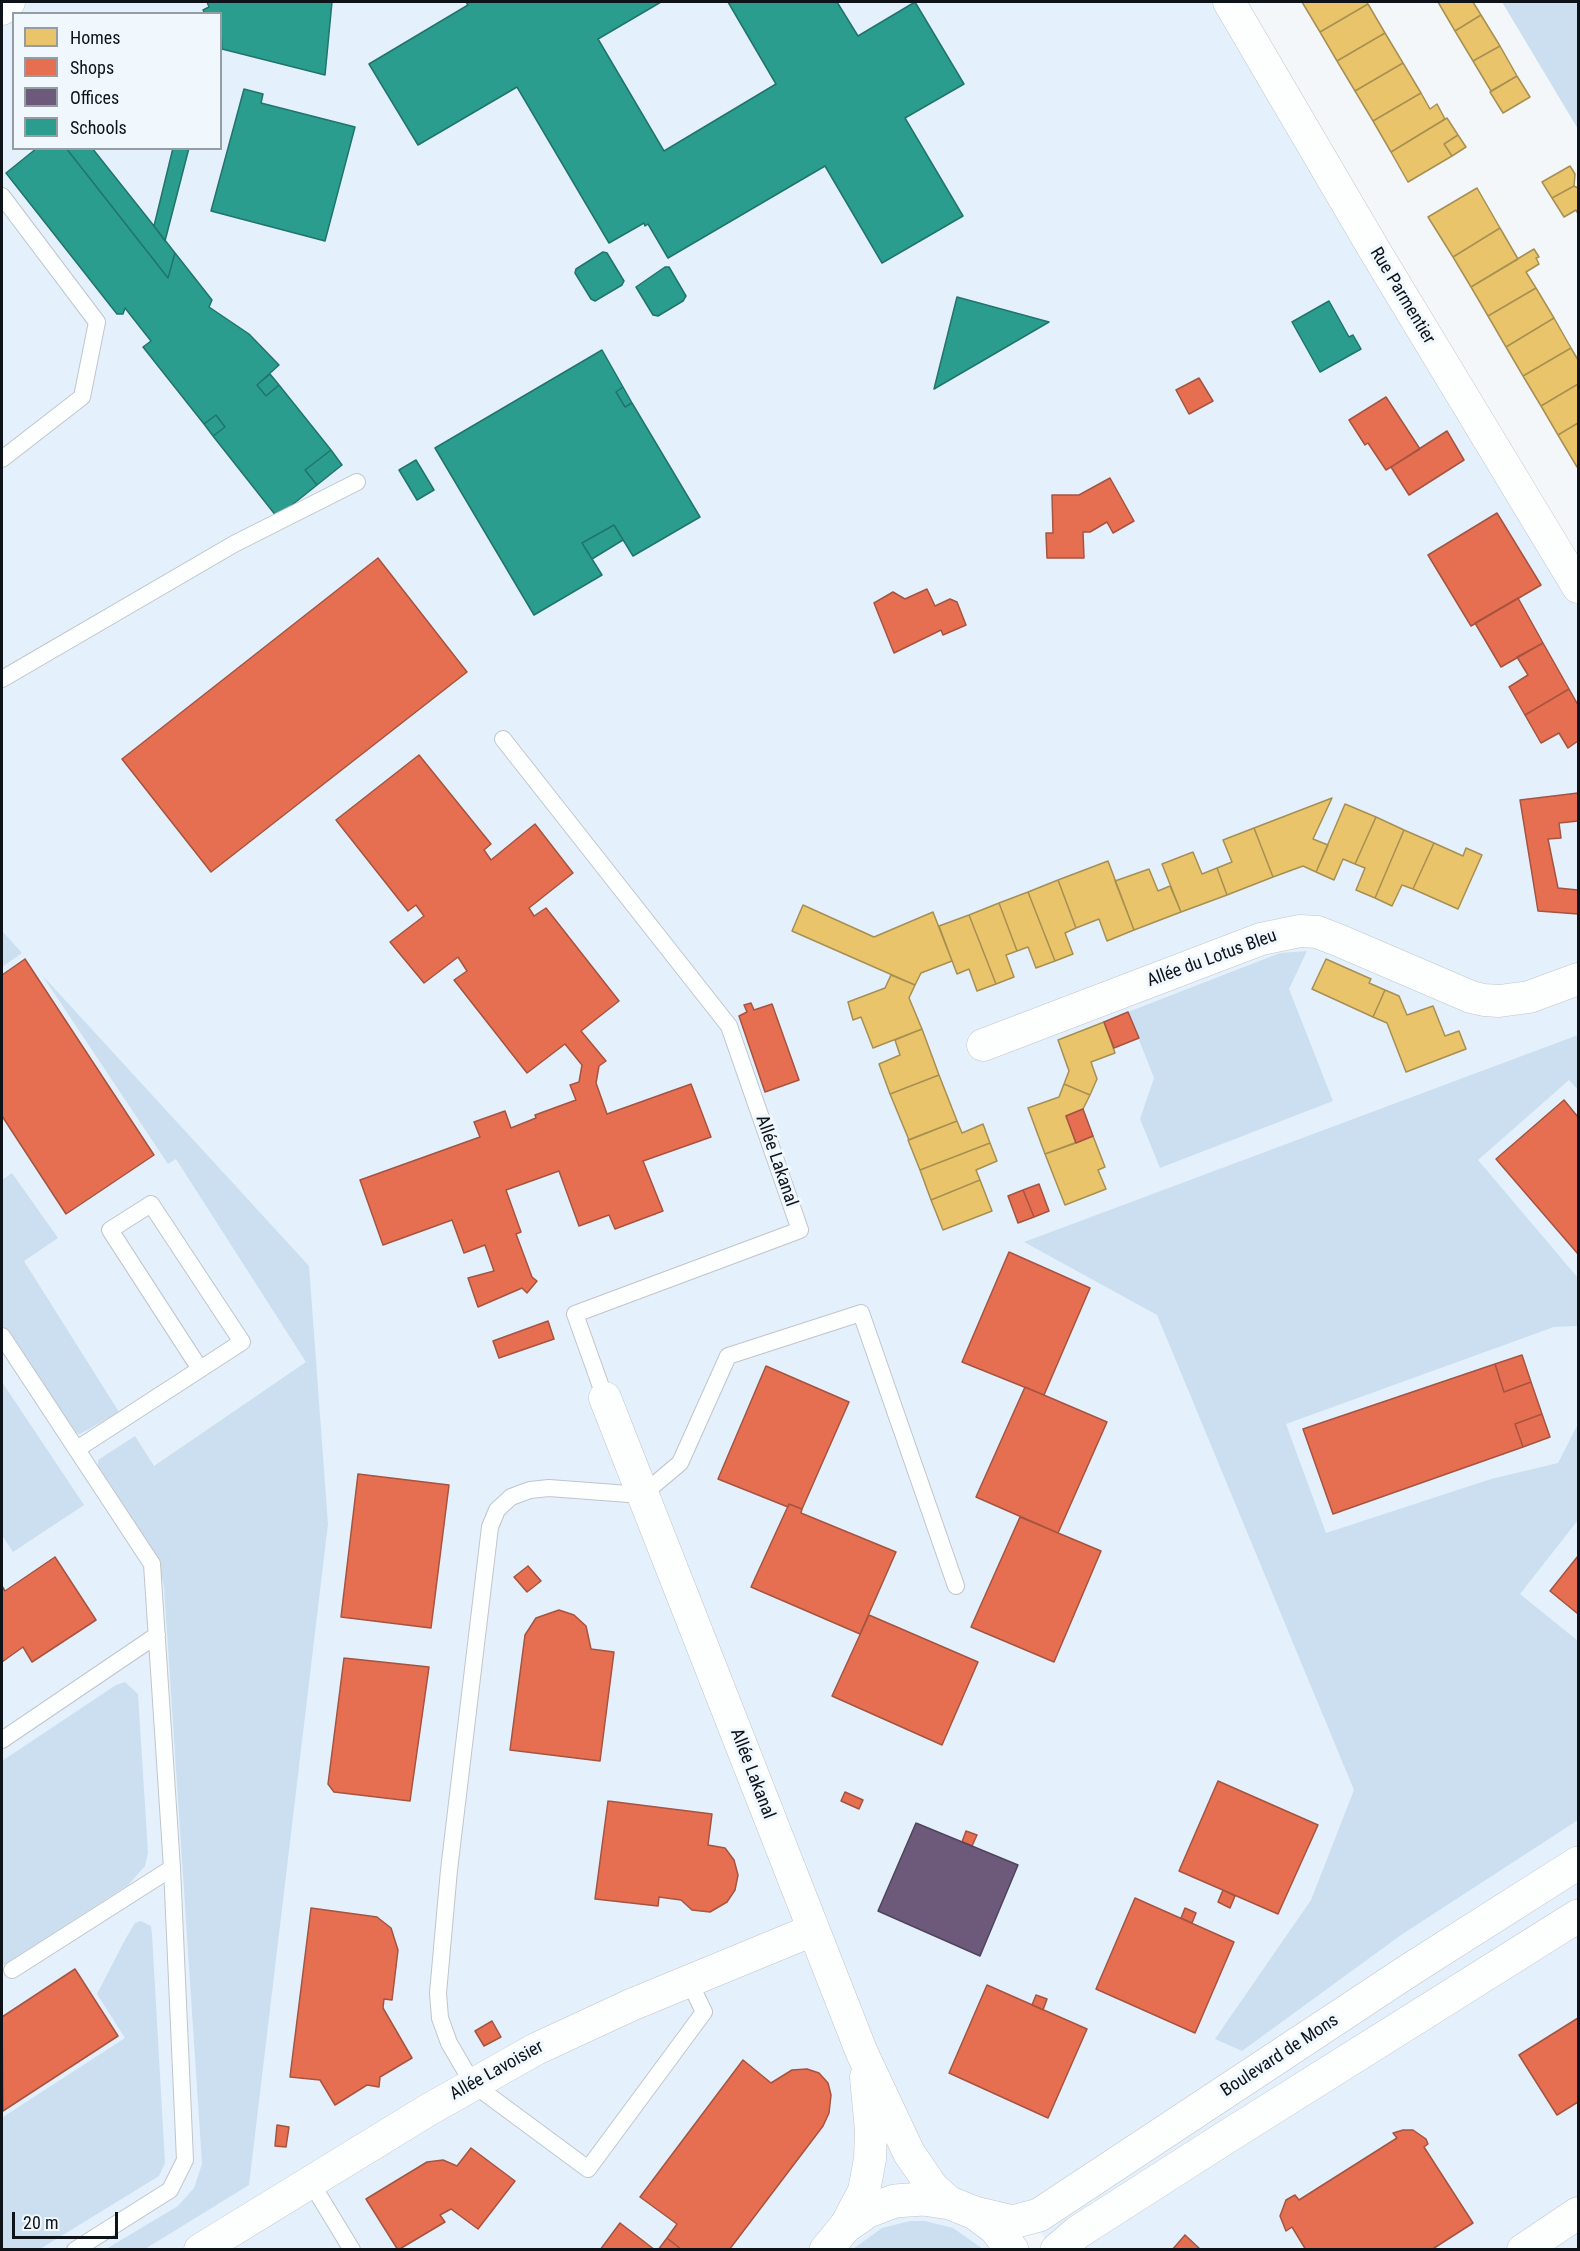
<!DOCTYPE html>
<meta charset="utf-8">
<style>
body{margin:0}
#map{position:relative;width:1580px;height:2251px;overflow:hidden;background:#f3f7fa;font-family:"Roboto Condensed",sans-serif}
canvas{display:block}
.frame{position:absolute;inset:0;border:3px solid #0d1319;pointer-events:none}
.legend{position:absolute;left:12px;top:12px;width:210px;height:138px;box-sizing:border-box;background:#f0f7fd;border:2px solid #959ca2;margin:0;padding:8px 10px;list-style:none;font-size:18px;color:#0d1319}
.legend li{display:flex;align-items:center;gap:12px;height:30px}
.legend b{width:30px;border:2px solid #959ca2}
.scale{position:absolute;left:12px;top:2212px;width:106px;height:27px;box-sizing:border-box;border:3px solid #0d1319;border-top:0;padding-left:8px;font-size:18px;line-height:21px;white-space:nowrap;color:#0d1319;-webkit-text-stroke:4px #f0f7fd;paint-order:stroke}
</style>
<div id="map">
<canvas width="1580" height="2251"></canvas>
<div class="frame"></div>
<ul class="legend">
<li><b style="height:16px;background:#e9c46a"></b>Homes</li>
<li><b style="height:16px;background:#e76f51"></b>Shops</li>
<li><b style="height:16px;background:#6d597a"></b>Offices</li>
<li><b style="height:16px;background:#2a9d8f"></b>Schools</li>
</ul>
<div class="scale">20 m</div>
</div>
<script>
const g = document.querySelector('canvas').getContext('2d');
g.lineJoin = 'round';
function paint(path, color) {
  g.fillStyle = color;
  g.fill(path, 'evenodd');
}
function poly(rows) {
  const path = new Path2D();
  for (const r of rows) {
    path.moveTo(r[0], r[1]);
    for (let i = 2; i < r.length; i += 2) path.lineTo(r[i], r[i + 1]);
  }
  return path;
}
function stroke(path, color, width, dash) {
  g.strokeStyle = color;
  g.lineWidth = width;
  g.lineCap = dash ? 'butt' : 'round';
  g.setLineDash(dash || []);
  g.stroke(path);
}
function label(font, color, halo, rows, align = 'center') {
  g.font = font + ' "Roboto Condensed",sans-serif';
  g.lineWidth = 6;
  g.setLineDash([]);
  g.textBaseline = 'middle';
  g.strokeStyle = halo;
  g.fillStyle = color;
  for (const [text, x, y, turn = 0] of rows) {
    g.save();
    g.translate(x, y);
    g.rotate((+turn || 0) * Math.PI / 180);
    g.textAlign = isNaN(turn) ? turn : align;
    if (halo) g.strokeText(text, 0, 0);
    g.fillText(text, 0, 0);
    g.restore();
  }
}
paint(poly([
 [12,2,1230,2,1578,585,1578,2249,1051,2249,1043,2235,1029,2222,987,2250,2,2250,2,12],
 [14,14,220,14,220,148,14,148]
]), '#e4f1fc');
paint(poly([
 [1502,2,1578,2,1578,129],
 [2,931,22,953,2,967],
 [1307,951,1289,989,1333,1101,1160,1168,1140,1119,1154,1078,1128,1012,1280,953],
 [42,975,309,1266,328,1524,249,2185,145,2249,106,2249,178,2206,194,2188,202,2164,164,1587,158,1561,98,1471,98,1460,135,1436,154,1466,306,1362,176,1159,168,1164],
 [1578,1035,1578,1090,1569,1080,1478,1160,1578,1278,1578,1326,1554,1327,1286,1424,1326,1533,1491,1479,1558,1463,1578,1424,1578,1520,1520,1594,1578,1641,1578,1820,1401,1935,1242,2051,1215,2039,1311,1900,1354,1790,1157,1315,1024,1242],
 [12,1173,58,1238,24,1261,119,1412,80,1434,72,1432,2,1324,2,1180],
 [2,1382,84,1505,13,1552,2,1535],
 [125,1682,138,1694,148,1853,145,1866,128,1885,2,1966,2,1761,116,1685],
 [141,1921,151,1926,152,1934,165,2163,159,2176,40,2249,2,2249,2,2115,3,2117,125,2038,97,1994,126,1938,135,1923],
 [910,2221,925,2221,953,2228,983,2249,853,2249,882,2228]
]), '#cbdff0');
const homes = poly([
 [1302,2,1366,2,1368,4,1320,32,1302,2],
 [1438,2,1473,2,1481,15,1455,31,1438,2],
 [1368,4,1385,33,1337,61,1320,32,1368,4],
 [1481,15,1500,46,1473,61,1455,31,1481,15],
 [1385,33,1403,63,1355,91,1337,61,1385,33],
 [1500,46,1517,76,1491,91,1473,61,1500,46],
 [1403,63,1421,93,1373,121,1355,91,1403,63],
 [1517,76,1530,97,1503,113,1490,92,1517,76],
 [1421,93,1430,109,1437,104,1445,119,1391,152,1373,121,1421,93],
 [1447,118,1458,135,1444,144,1452,156,1408,182,1391,152,1447,118],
 [1458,135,1466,147,1452,156,1444,144,1458,135],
 [1570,166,1575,174,1574,186,1552,198,1542,182,1570,166],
 [1574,186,1578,188,1578,214,1576,210,1564,217,1552,198,1574,186],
 [1477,188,1500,228,1453,257,1428,217,1477,188],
 [1500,228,1518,259,1471,287,1453,257,1500,228],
 [1534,249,1539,257,1536,258,1539,264,1526,272,1536,288,1488,316,1471,287,1534,249],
 [1536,288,1554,318,1506,347,1488,316,1536,288],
 [1554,318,1571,348,1523,376,1506,347,1554,318],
 [1571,348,1578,360,1578,384,1541,406,1523,376,1571,348],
 [1578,384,1578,423,1558,435,1541,406,1578,384],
 [1578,423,1578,466,1577,467,1558,435,1578,423],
 [1332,798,1313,839,1328,845,1316,872,1303,866,1273,877,1254,828,1332,798],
 [1345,804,1376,817,1355,864,1343,859,1334,880,1316,872,1345,804],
 [1376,817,1404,830,1375,898,1356,890,1365,868,1355,864,1376,817],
 [1254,828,1273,877,1227,895,1217,868,1232,862,1223,840,1254,828],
 [1404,830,1434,843,1413,889,1402,885,1392,906,1375,898,1404,830],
 [1434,843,1463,856,1466,848,1482,855,1458,909,1413,889,1434,843],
 [1193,852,1202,874,1217,868,1227,895,1181,912,1162,864,1193,852],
 [1108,861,1134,930,1107,941,1099,919,1076,928,1058,880,1108,861],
 [1149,869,1158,891,1170,886,1181,912,1134,930,1115,881,1149,869],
 [1058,880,1076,928,1065,933,1073,954,1055,961,1028,892,1058,880],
 [1028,892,1055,961,1036,968,1028,947,1017,951,999,903,1028,892],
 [999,903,1017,951,1006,955,1014,977,996,984,969,915,999,903],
 [803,905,874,937,933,912,952,961,921,973,915,985,792,931,803,905],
 [969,915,996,984,977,991,969,969,957,974,939,926,969,915],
 [1326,959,1371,979,1369,983,1385,990,1373,1017,1312,989,1326,959],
 [891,975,915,985,909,998,922,1029,873,1048,861,1017,853,1020,848,1002,885,988,891,975],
 [1385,990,1399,996,1407,1015,1433,1006,1445,1036,1459,1031,1466,1049,1406,1072,1387,1023,1373,1017,1385,990],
 [1104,1022,1115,1053,1091,1062,1097,1079,1090,1095,1064,1084,1069,1071,1058,1040,1104,1022],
 [922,1029,939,1075,890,1094,879,1064,900,1055,895,1040,922,1029],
 [939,1075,957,1121,909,1140,890,1094,939,1075],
 [1064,1084,1090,1095,1083,1109,1066,1116,1076,1143,1045,1154,1028,1108,1059,1097,1064,1084],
 [957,1121,962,1133,983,1124,990,1143,920,1170,908,1140,957,1121],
 [1093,1136,1105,1167,1098,1170,1106,1189,1065,1205,1045,1154,1093,1136],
 [990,1143,997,1161,976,1170,980,1180,931,1200,920,1170,990,1143],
 [980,1180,992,1211,943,1230,931,1200,980,1180]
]);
paint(homes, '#e9c46a');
stroke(homes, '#a78f52', 1.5);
const shops = poly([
 [1199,378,1213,401,1189,414,1176,390,1199,378],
 [1386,397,1420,449,1386,470,1368,443,1365,445,1349,420,1386,397],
 [1447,431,1464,460,1409,495,1391,467,1447,431],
 [1110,478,1134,521,1113,533,1107,522,1090,532,1083,532,1084,558,1047,558,1046,533,1053,533,1052,495,1079,495,1110,478],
 [1497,513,1541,585,1471,626,1428,555,1497,513],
 [378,558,467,672,211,872,122,759,378,558],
 [927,589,935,606,950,599,957,602,966,625,943,635,941,630,894,653,874,603,893,592,905,599,927,589],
 [1518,598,1543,643,1501,667,1475,623,1518,598],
 [1543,643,1569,689,1525,715,1509,687,1528,675,1517,657,1543,643],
 [1569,689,1578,705,1578,741,1568,748,1559,733,1541,743,1525,715,1569,689],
 [419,755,491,844,484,850,491,860,535,824,573,873,529,908,534,916,546,908,619,1001,581,1031,606,1061,599,1066,596,1083,607,1114,691,1084,711,1137,643,1161,663,1211,615,1229,609,1215,579,1226,559,1171,506,1190,521,1232,516,1234,532,1277,537,1281,527,1293,522,1288,478,1307,468,1278,494,1271,485,1245,464,1253,452,1220,383,1245,360,1180,480,1137,474,1122,505,1111,511,1128,536,1118,535,1115,576,1100,570,1085,579,1082,582,1065,565,1044,527,1073,454,980,467,971,458,957,424,983,390,942,424,916,416,905,408,911,336,820,419,755],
 [1578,793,1578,821,1559,823,1561,838,1548,839,1558,888,1578,890,1578,914,1538,911,1520,800,1578,793],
 [25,959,154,1155,66,1214,2,1116,2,975,25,959],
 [751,1003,754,1010,772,1004,799,1080,765,1092,739,1016,747,1012,744,1005,751,1003],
 [1128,1012,1139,1038,1114,1048,1104,1022,1128,1012],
 [1564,1100,1578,1117,1578,1254,1496,1159,1564,1100],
 [1083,1109,1093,1136,1076,1143,1066,1116,1083,1109],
 [1039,1184,1049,1211,1034,1217,1023,1190,1039,1184],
 [1023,1190,1034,1217,1018,1223,1008,1196,1023,1190],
 [1009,1252,1090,1288,1044,1395,962,1362,1009,1252],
 [548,1321,554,1339,499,1358,493,1341,548,1321],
 [1522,1355,1531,1382,1504,1392,1495,1364,1522,1355],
 [1495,1364,1504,1392,1531,1382,1542,1414,1515,1424,1523,1447,1333,1514,1303,1429,1495,1364],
 [766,1366,849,1402,802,1509,789,1504,788,1507,718,1479,766,1366],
 [1025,1387,1107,1422,1058,1533,976,1497,1025,1387],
 [1542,1414,1550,1437,1523,1447,1515,1424,1542,1414],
 [358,1474,449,1485,431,1628,341,1617,358,1474],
 [789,1504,802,1509,801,1513,896,1552,860,1634,751,1587,789,1504],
 [1020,1517,1101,1551,1054,1662,971,1627,1020,1517],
 [1578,1556,1578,1614,1550,1591,1578,1556],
 [55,1557,96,1620,32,1662,23,1647,2,1662,2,1586,5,1591,55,1557],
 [528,1566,541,1581,527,1592,514,1577,528,1566],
 [559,1610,574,1615,586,1626,591,1649,614,1652,600,1761,510,1750,525,1635,536,1618,559,1610],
 [869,1615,978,1662,942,1745,832,1696,869,1615],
 [344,1658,429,1667,410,1801,334,1792,328,1784,344,1658],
 [1218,1781,1318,1825,1278,1914,1179,1871,1218,1781],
 [845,1792,863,1800,859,1809,841,1801,845,1792],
 [608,1801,712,1814,708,1845,725,1848,734,1860,738,1875,735,1890,727,1902,710,1912,692,1910,681,1900,659,1897,658,1906,595,1899,608,1801],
 [966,1831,977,1835,972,1846,962,1842,966,1831],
 [1223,1890,1235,1896,1230,1908,1218,1902,1223,1890],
 [1135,1898,1234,1942,1195,2033,1096,1989,1135,1898],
 [311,1908,377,1917,391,1928,398,1950,392,2000,384,1999,383,2008,412,2058,380,2077,379,2087,367,2085,335,2105,320,2080,290,2077,311,1908],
 [1185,1908,1196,1913,1192,1923,1181,1918,1185,1908],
 [75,1969,118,2036,3,2111,2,2017,75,1969],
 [987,1985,1087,2029,1048,2118,949,2073,987,1985],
 [1036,1995,1047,1999,1043,2010,1032,2005,1036,1995],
 [1578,2018,1578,2102,1557,2115,1519,2055,1578,2018],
 [492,2021,501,2037,484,2046,475,2031,492,2021],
 [743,2060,771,2083,792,2070,807,2069,819,2073,828,2083,831,2095,829,2113,823,2126,729,2250,682,2250,667,2238,677,2224,640,2197,743,2060],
 [277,2125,289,2127,286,2147,275,2146,277,2125],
 [1403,2130,1413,2130,1426,2139,1428,2144,1424,2147,1473,2223,1431,2250,1306,2250,1292,2227,1286,2231,1280,2216,1286,2200,1295,2195,1299,2200,1397,2138,1393,2133,1403,2130],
 [471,2148,515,2181,478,2229,451,2209,440,2215,445,2222,398,2250,366,2199,427,2162,443,2160,457,2166,471,2148],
 [620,2223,655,2250,600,2250,620,2223],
 [1185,2235,1201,2250,1172,2250,1185,2235],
 [667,2238,682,2250,658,2250,667,2238]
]);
paint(shops, '#e76f51');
stroke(shops, '#a65340', 1.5);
const offices = poly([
 [916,1823,1018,1865,980,1956,878,1911,916,1823]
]);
paint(offices, '#6d597a');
stroke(offices, '#50445d', 1.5);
const schools = poly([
 [207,2,332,2,325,75,222,49,220,14,205,14,203,10,209,7,207,2],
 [466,2,661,2,598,39,664,151,776,84,728,2,837,2,858,36,915,2,964,84,905,118,963,216,882,263,825,166,668,258,648,224,645,226,644,223,609,243,517,87,418,145,369,64,468,5,466,2],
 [244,89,263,94,261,103,355,127,325,241,211,211,244,89],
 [37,148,66,148,168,278,175,253,212,300,209,307,249,334,279,365,257,385,266,396,279,385,331,450,305,470,317,485,277,517,213,436,225,427,216,415,204,424,143,347,151,341,125,308,123,314,117,314,6,173,37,148],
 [66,148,92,148,154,226,175,253,168,278,66,148],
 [173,148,189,148,165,241,154,226,173,148],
 [603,252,607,253,624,281,622,285,595,301,591,299,575,273,576,269,603,252],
 [665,267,669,267,686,296,683,301,658,316,653,315,636,287,665,267],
 [957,297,1049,322,934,389,957,297],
 [1329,301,1349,337,1353,335,1361,349,1320,372,1292,322,1329,301],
 [602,350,623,387,616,392,625,407,632,403,700,517,633,556,614,525,582,543,602,575,534,615,435,448,602,350],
 [270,374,279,385,266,396,257,385,270,374],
 [623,387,632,403,625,407,616,392,623,387],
 [216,415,225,427,213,436,204,424,216,415],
 [331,450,342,465,317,485,305,470,331,450],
 [416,460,434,490,417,500,399,470,416,460],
 [614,525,623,540,592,559,582,543,614,525]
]);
paint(schools, '#2a9d8f');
stroke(schools, '#21746c', 1.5);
const service = poly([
 [2,196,97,322,82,397,2,459],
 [2,679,234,544,357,482],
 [503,739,729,1026,800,1230,575,1314,605,1398],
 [2,1336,152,1564,172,1868,185,2160,170,2190,75,2250],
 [77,1449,242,1342,151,1204,110,1230,200,1369],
 [2,1740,157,1635],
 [12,1970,172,1868],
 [689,1981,704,2012,588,2169,473,2084,449,2043,440,2018,438,1993,449,1870,490,1527,497,1510,511,1497,530,1490,549,1488,642,1495,680,1463,728,1356,861,1313,956,1586],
 [310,2181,352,2250]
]);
const minor = poly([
 [1229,2,1375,251,1578,587],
 [2,9,9,2],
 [983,1045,1261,939,1300,931,1317,932,1338,940,1471,997,1484,1000,1499,1001,1529,997,1578,979],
 [605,1398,862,2053,909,2153,933,2188,950,2203],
 [845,2227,864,2191,870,2159,871,2131,866,2077],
 [200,2250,428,2110,536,2049,631,2005,813,1930],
 [1523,2250,1578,2213]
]);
const secondary = poly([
 [975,2213,1013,2222,1039,2215,1411,1969,1578,1863],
 [826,2250,845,2227,868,2211,895,2201,923,2199,950,2203,975,2213,996,2229,1012,2250],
 [1057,2250,1078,2232,1220,2141,1578,1916]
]);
stroke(service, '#c0c5ca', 18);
stroke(minor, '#c0c5ca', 33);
stroke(secondary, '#c0c5ca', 34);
stroke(service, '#fdfefe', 16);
stroke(minor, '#fdfefe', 32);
stroke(secondary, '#fdfefe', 33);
label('18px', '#0d1319', '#f0f7fd', [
 ["Rue Parmentier",1402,296,59],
 ["Allée du Lotus Bleu",1212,959,-20],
 ["Allée Lakanal",776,1161,71],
 ["Allée Lakanal",752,1774,69],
 ["Boulevard de Mons",1280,2056,-33],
 ["Allée Lavoisier",497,2071,-29]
]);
</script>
